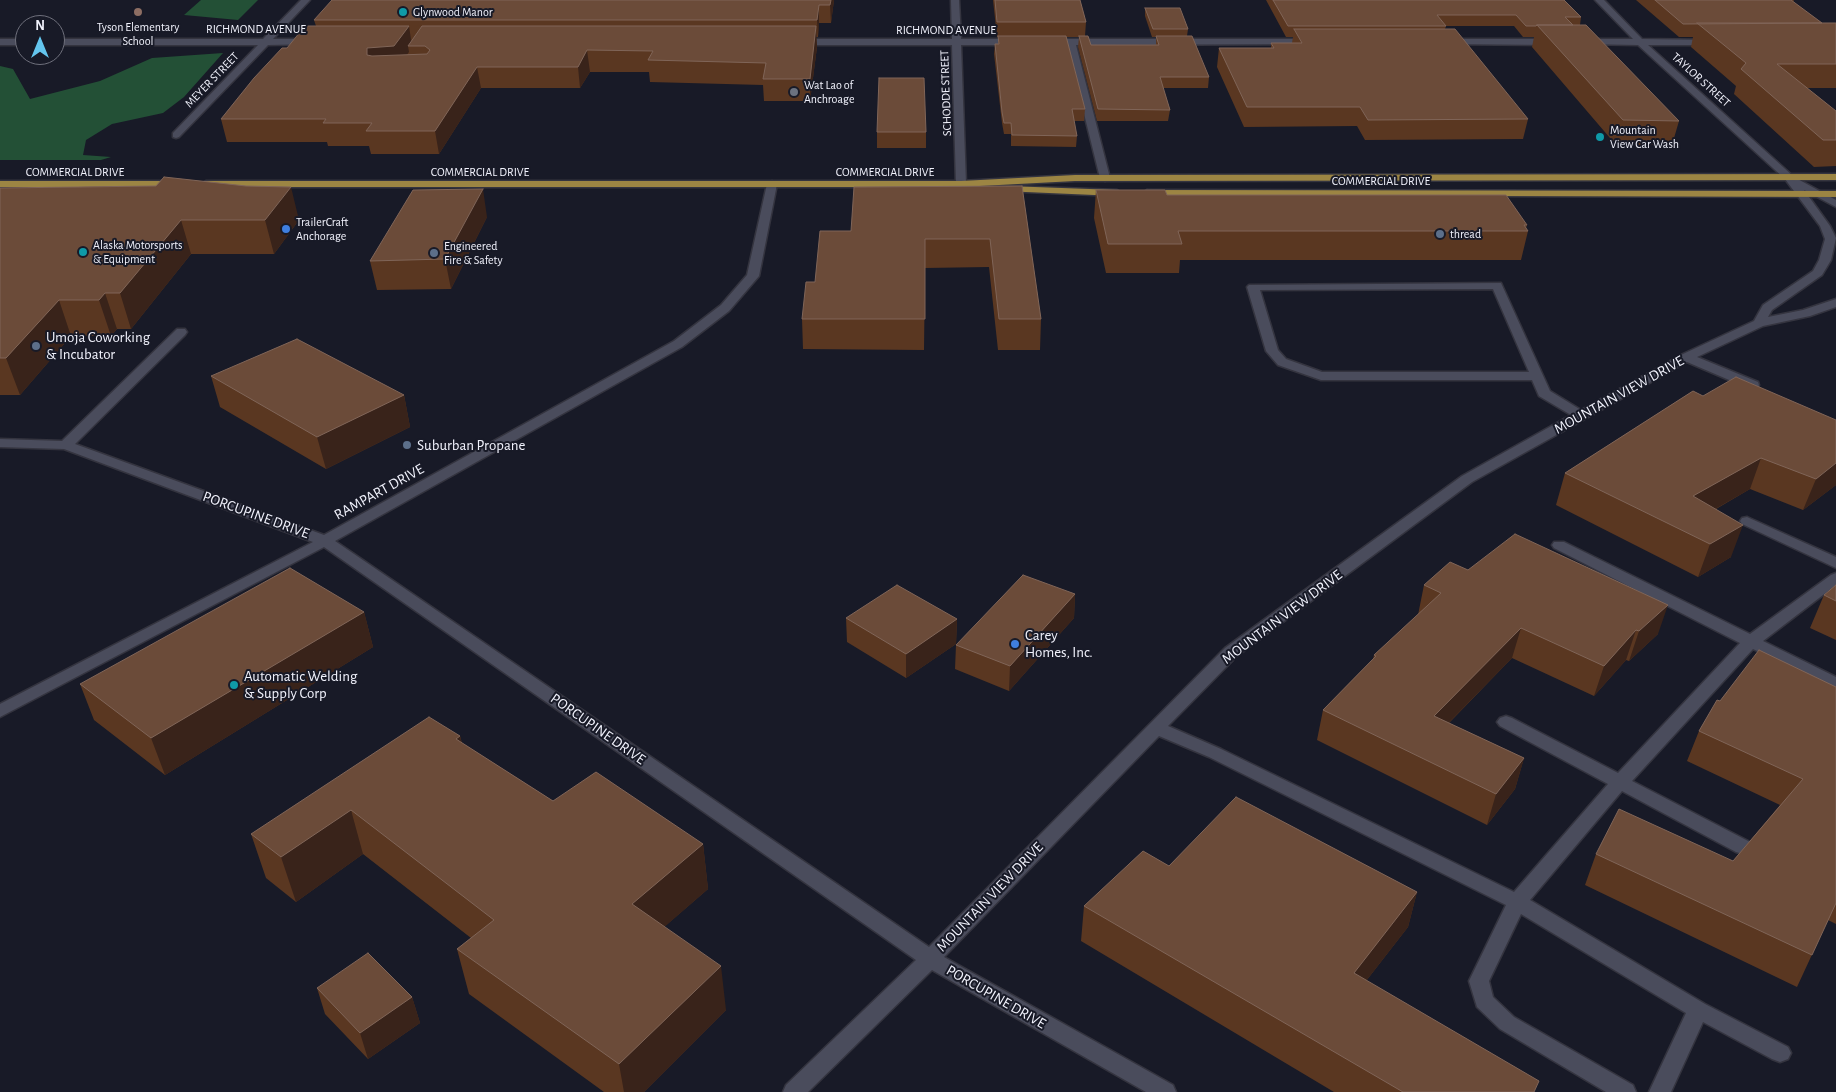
<!DOCTYPE html>
<style>
body{margin:0}
#map{position:relative;width:1836px;height:1092px;overflow:hidden;background:#181a27;font-family:"Alegreya Sans",sans-serif}
canvas{display:block}
.north{position:absolute;left:15px;top:15px;width:50px;height:50px;box-sizing:border-box;background:#181a27;border:1px solid #6f707c;border-radius:50%;rotate:0deg;font-size:14px;font-weight:700;line-height:20px;text-align:center;color:#f1f2fc}
.north::after{content:'';display:block;margin:auto;width:18px;height:22px;background:#64c5ee;clip-path:polygon(50% 0,100% 100%,50% 72%,0 100%)}
</style>
<div id="map">
<canvas width="1836" height="1092"></canvas>
<div class="north">N</div>
</div>
<script>
const g = document.querySelector('canvas').getContext('2d');
g.lineJoin = 'round';
function paint(path, color) {
  g.fillStyle = color;
  g.fill(path, 'evenodd');
}
function poly(rows) {
  const path = new Path2D();
  for (const r of rows) {
    path.moveTo(r[0], r[1]);
    for (let i = 2; i < r.length; i += 2) path.lineTo(r[i], r[i + 1]);
  }
  return path;
}
function stroke(path, color, width, dash) {
  g.strokeStyle = color;
  g.lineWidth = width;
  g.lineCap = dash ? 'butt' : 'round';
  g.setLineDash(dash || []);
  g.stroke(path);
}
function label(font, color, halo, rows, align = 'center') {
  g.font = font + ' "Alegreya Sans",sans-serif';
  g.lineWidth = 4;
  g.setLineDash([]);
  g.textBaseline = 'middle';
  g.strokeStyle = halo;
  g.fillStyle = color;
  for (const [text, x, y, turn = 0] of rows) {
    g.save();
    g.translate(x, y);
    g.rotate((+turn || 0) * Math.PI / 180);
    g.textAlign = isNaN(turn) ? turn : align;
    if (halo) g.strokeText(text, 0, 0);
    g.fillText(text, 0, 0);
    g.restore();
  }
}
paint(poly([
 [201,0,258,0,238,20,184,15],
 [223,53,184,97,163,113,112,124,86,140,83,155,111,157,101,160,0,160,0,66,13,69,30,99,100,81,152,58]
]), '#235036');
const minor = poly([
 [301,0,310,0,273,39,312,39,315,40,315,44,268,45,179,137,176,138,173,137,173,133,258,45,55,45,55,39,263,39,301,0],
 [951,0,959,0,961,39,1017,39,1021,42,1017,45,961,45,966,184,961,187,956,184,952,45,798,45,794,42,798,39,952,39,951,0],
 [1595,0,1604,0,1642,39,1715,40,1715,44,1712,45,1648,45,1794,177,1836,200,1836,207,1804,190,1830,226,1836,238,1831,260,1822,275,1772,310,1768,317,1803,310,1836,299,1836,307,1810,316,1763,326,1697,357,1758,382,1759,385,1758,388,1748,388,1687,362,1472,482,1237,656,1168,726,1221,749,1514,892,1608,784,1500,726,1497,722,1500,718,1506,716,1512,718,1618,773,1740,643,1554,548,1552,545,1554,542,1564,542,1750,634,1831,575,1836,573,1836,585,1763,641,1836,677,1836,689,1753,649,1632,781,1750,842,1752,847,1750,852,1743,854,1736,852,1622,791,1530,900,1705,1004,1788,1047,1791,1053,1788,1059,1780,1062,1772,1059,1703,1022,1671,1092,1649,1092,1686,1013,1521,914,1489,981,1493,997,1514,1017,1633,1085,1636,1092,1606,1092,1500,1029,1477,1007,1469,981,1506,905,1209,757,1159,736,944,957,1173,1085,1176,1092,1146,1092,932,970,808,1092,783,1092,786,1085,916,960,324,547,0,717,0,704,313,542,64,449,0,447,0,439,62,441,177,329,185,329,187,332,185,335,75,444,324,535,674,341,721,305,747,275,767,184,772,181,777,184,759,276,729,311,682,347,335,541,929,947,1225,648,1462,476,1571,415,1539,396,1532,380,1321,380,1278,365,1266,351,1247,287,1249,285,1501,283,1550,391,1581,410,1683,354,1754,321,1763,305,1813,271,1819,260,1825,239,1820,226,1785,179,1638,45,1580,44,1580,40,1583,39,1633,39,1595,0],
 [1493,289,1529,372,1322,372,1286,359,1278,350,1260,290,1493,289],
 [0,39,25,39,25,45,0,45,0,39],
 [1312,39,1315,40,1315,44,1076,45,1110,178,1105,181,1100,178,1067,45,1048,45,1044,42,1048,39,1312,39],
 [1445,39,1552,39,1556,42,1552,45,1442,44,1442,40,1445,39],
 [1747,517,1836,557,1836,568,1742,524,1740,521,1742,518,1747,517]
]);
const major = poly([
 [1836,174,1836,180,1075,181,961,187,206,187,201,184,206,181,961,181,1075,175,1836,174],
 [0,181,178,181,183,184,178,187,0,187,0,181],
 [1007,186,1117,190,1122,193,1117,196,1003,191,1002,189,1007,186],
 [1147,190,1836,191,1836,197,1143,195,1142,193,1147,190]
]);
stroke(minor, '#34343f', 3);
stroke(major, '#34343f', 3);
paint(minor, '#4a4c5c');
paint(major, '#9c8543');
paint(poly([
 [834,0,831,23,819,23,818,37,816,37,817,47,810,101,764,101,763,85,650,82,649,72,590,72,580,88,481,88,439,154,371,154,369,146,328,146,327,142,227,142,221,119,287,48,316,26,314,20],
 [993,0,1080,0,1086,22,1085,36,1091,45,1156,45,1156,37,1152,37,1145,16,1145,8,1188,29,1187,36,1209,77,1208,88,1163,88,1170,110,1168,121,1097,121,1078,47,1079,37,1066,37,1085,109,1084,121,1074,121,1077,136,1076,147,1011,146,1011,134,1004,134,1002,123,994,54,995,44,998,44,998,37,997,37],
 [1266,0,1564,0,1581,17,1580,25,1679,121,1672,145,1616,145,1532,47,1534,37,1523,37,1514,26,1446,26,1445,29,1528,119,1523,139,1365,140,1357,126,1244,127,1217,67,1219,48,1271,48,1271,43,1292,43,1293,37,1286,37],
 [1636,0,1794,0,1793,2,1822,23,1836,23,1836,88,1807,88,1836,111,1836,166,1814,167,1734,94,1736,86,1691,47,1693,37,1679,37],
 [877,132,926,132,926,148,877,148],
 [156,186,299,220,274,254,191,254,131,329,117,329,111,336,71,336,20,395,0,395,0,188],
 [1022,186,1041,319,1040,350,998,350,989,267,925,268,924,350,803,349,802,319,815,282,851,231],
 [1096,190,1167,195,1527,225,1526,228,1528,231,1521,260,1180,260,1179,273,1106,273,1094,218],
 [487,217,451,289,377,290,370,261],
 [211,376,404,395,410,427,326,469,220,407],
 [1693,391,1836,485,1803,510,1750,489,1716,509,1731,557,1698,577,1556,505,1565,473],
 [1468,570,1658,634,1629,661,1626,660,1594,696,1512,658,1449,723,1524,758,1515,789,1487,825,1317,740,1323,710,1373,659,1374,655,1418,615,1424,585],
 [1836,585,1836,640,1810,628,1824,595],
 [1075,594,1074,618,1009,691,955,669,956,645],
 [364,612,373,647,165,775,94,720,80,684],
 [846,618,957,619,956,644,906,678,847,642],
 [1836,687,1836,924,1828,920,1797,987,1585,885,1596,854,1733,861,1780,805,1687,761,1699,731,1720,701],
 [460,736,462,743,553,801,703,844,708,889,664,927,726,1010,644,1092,604,1092,469,994,457,949,471,938,363,854,296,902,266,878,251,834],
 [1169,866,1417,892,1408,927,1366,981,1535,1092,1334,1092,1081,941,1084,906],
 [317,988,412,997,420,1023,368,1059,325,1014]
]), '#5a3721');
paint(poly([
 [831,0,834,0,831,23,830,5],
 [819,5,819,23,818,37,817,20],
 [409,26,412,46,408,46,409,52,398,67,367,55,367,48],
 [816,26,817,47,810,101,810,79],
 [587,50,590,72,580,88,578,67],
 [477,67,481,88,439,154,435,131],
 [291,187,299,220,274,254,265,220],
 [483,189,487,217,451,289,445,259],
 [181,220,191,254,131,329,120,293],
 [105,293,117,329,111,336,99,300],
 [59,300,71,336,20,395,6,358],
 [404,395,410,427,326,469,317,437],
 [1761,458,1750,489,1682,528,1693,496],
 [1836,463,1836,485,1803,510,1816,479],
 [1743,525,1731,557,1698,577,1710,544],
 [1075,594,1074,618,1009,691,1010,666],
 [1668,605,1658,634,1629,661,1639,631],
 [364,612,373,647,165,775,151,738],
 [957,619,956,644,906,678,906,654],
 [1521,628,1512,658,1426,746,1434,716],
 [1636,630,1626,660,1594,696,1604,666],
 [460,736,470,780,456,739],
 [1524,758,1515,789,1487,825,1496,794],
 [351,810,363,854,296,902,281,857],
 [703,844,708,889,639,949,632,904],
 [1417,892,1408,927,1345,1008,1354,973],
 [721,966,726,1010,644,1092,624,1092,619,1064],
 [412,997,420,1023,368,1059,360,1033]
]), '#39231a');
const building = poly([
 [332,0,831,0,830,5,819,5,817,20,314,20,332,0],
 [995,0,1080,0,1086,22,997,22,995,0],
 [1273,0,1564,0,1581,17,1565,17,1573,25,1537,25,1536,26,1526,26,1516,15,1437,15,1446,26,1288,26,1273,0],
 [1655,0,1791,0,1822,23,1683,24,1655,0],
 [1145,8,1180,8,1188,29,1153,29,1145,8],
 [1697,23,1836,23,1836,64,1777,64,1836,111,1836,140,1823,140,1741,69,1746,63,1697,23],
 [1537,25,1586,25,1679,121,1623,120,1537,25],
 [305,26,409,26,394,46,367,48,367,55,372,56,427,54,430,50,425,46,408,46,422,26,816,26,810,79,763,79,766,63,648,60,653,51,587,50,578,67,477,67,435,131,366,131,372,123,323,123,326,119,221,119,254,78,282,48,287,48,305,26],
 [1294,29,1455,29,1528,119,1368,120,1360,107,1247,107,1219,48,1274,48,1271,43,1302,43,1294,29],
 [998,36,1066,36,1085,109,1072,109,1077,136,1012,135,1011,123,1004,123,1002,112,995,44,999,44,998,36],
 [1079,36,1088,36,1091,45,1159,45,1156,36,1192,36,1209,77,1160,77,1170,110,1098,109,1079,36],
 [879,78,924,78,926,132,877,132,879,78],
 [164,177,246,186,291,187,265,220,181,220,120,293,105,293,99,300,59,300,6,358,0,358,0,188,156,186,164,177],
 [1022,186,1041,319,999,319,990,239,925,239,925,319,802,319,806,282,815,282,820,231,851,231,854,187,1022,186],
 [483,189,445,259,370,261,413,190,483,189],
 [1096,190,1165,190,1167,195,1506,195,1527,225,1524,225,1528,231,1178,231,1182,244,1108,244,1096,190],
 [297,339,404,395,317,437,211,376,297,339],
 [1736,377,1836,420,1836,463,1816,479,1761,458,1693,496,1743,525,1710,544,1565,473,1693,391,1703,396,1736,377],
 [1515,534,1668,605,1639,631,1636,630,1604,666,1521,628,1434,716,1524,758,1496,794,1323,710,1376,656,1374,655,1441,593,1424,585,1450,562,1468,570,1515,534],
 [290,568,364,612,151,738,80,684,290,568],
 [1023,575,1075,594,1010,666,956,645,1023,575],
 [897,585,957,619,906,654,846,618,897,585],
 [1836,585,1836,601,1824,595,1836,585],
 [1759,650,1836,687,1836,903,1812,955,1596,854,1619,809,1733,861,1803,779,1699,731,1717,700,1720,701,1759,650],
 [429,717,460,736,456,739,553,801,596,772,703,844,632,904,721,966,619,1064,457,949,494,920,351,810,281,857,251,834,429,717],
 [1236,797,1417,892,1354,973,1539,1081,1534,1092,1403,1092,1084,906,1143,851,1169,866,1236,797],
 [368,953,412,997,360,1033,317,988,368,953]
]);
paint(building, '#6b4b39');
stroke(building, '#806558', 1);
for (const [x, y, r, color] of [
 [138,12,5,"#8d6e63"],
 [403,12,5,"#0f9aa8"],
 [794,92,5,"#6b7280"],
 [1600,137,5,"#0f9aa8"],
 [286,229,5,"#3f7fe0"],
 [1440,234,5,"#5c6f8a"],
 [83,252,5,"#0f9aa8"],
 [434,253,5,"#5c6f8a"],
 [36,346,5,"#5c6f8a"],
 [407,445,5,"#5c6f8a"],
 [1015,644,5,"#3f7fe0"],
 [234,685,5,"#0f9aa8"]
]) {
  const dot = new Path2D();
  dot.arc(x, y, r, 0, 2 * Math.PI);
  g.fillStyle = color;
  g.fill(dot);
  stroke(dot, '#181a27', 2);
}
label('12px', '#f1f2fc', '#181a27', [
 ["Glynwood Manor",413,12],
 ["Tyson Elementary",138,27,"center"],
 ["School",138,41,"center"],
 ["Wat Lao of",804,85],
 ["Anchroage",804,99],
 ["Mountain",1610,130],
 ["View Car Wash",1610,144],
 ["TrailerCraft",296,222],
 ["Anchorage",296,236],
 ["thread",1450,234],
 ["Alaska Motorsports",93,245],
 ["& Equipment",93,259],
 ["Engineered",444,246],
 ["Fire & Safety",444,260]
], 'left');
label('12px', '#f1f2fc', '#181a27', [
 ["RICHMOND AVENUE",256,29],
 ["RICHMOND AVENUE",946,30],
 ["MEYER STREET",212,80,-46],
 ["TAYLOR STREET",1701,80,42],
 ["SCHODDE STREET",946,93,-92],
 ["COMMERCIAL DRIVE",75,172],
 ["COMMERCIAL DRIVE",480,172],
 ["COMMERCIAL DRIVE",885,172],
 ["COMMERCIAL DRIVE",1381,181]
]);
label('15px', '#f1f2fc', '#181a27', [
 ["Umoja Coworking",46,337],
 ["& Incubator",46,354],
 ["Suburban Propane",417,445],
 ["Carey",1025,635],
 ["Homes, Inc.",1025,652],
 ["Automatic Welding",244,676],
 ["& Supply Corp",244,693]
], 'left');
label('15px', '#f1f2fc', '#181a27', [
 ["MOUNTAIN VIEW DRIVE",1619,395,-29],
 ["RAMPART DRIVE",379,492,-29],
 ["PORCUPINE DRIVE",256,515,20],
 ["MOUNTAIN VIEW DRIVE",1282,617,-37],
 ["PORCUPINE DRIVE",598,729,35],
 ["MOUNTAIN VIEW DRIVE",990,897,-46],
 ["PORCUPINE DRIVE",996,997,30]
]);
</script>
